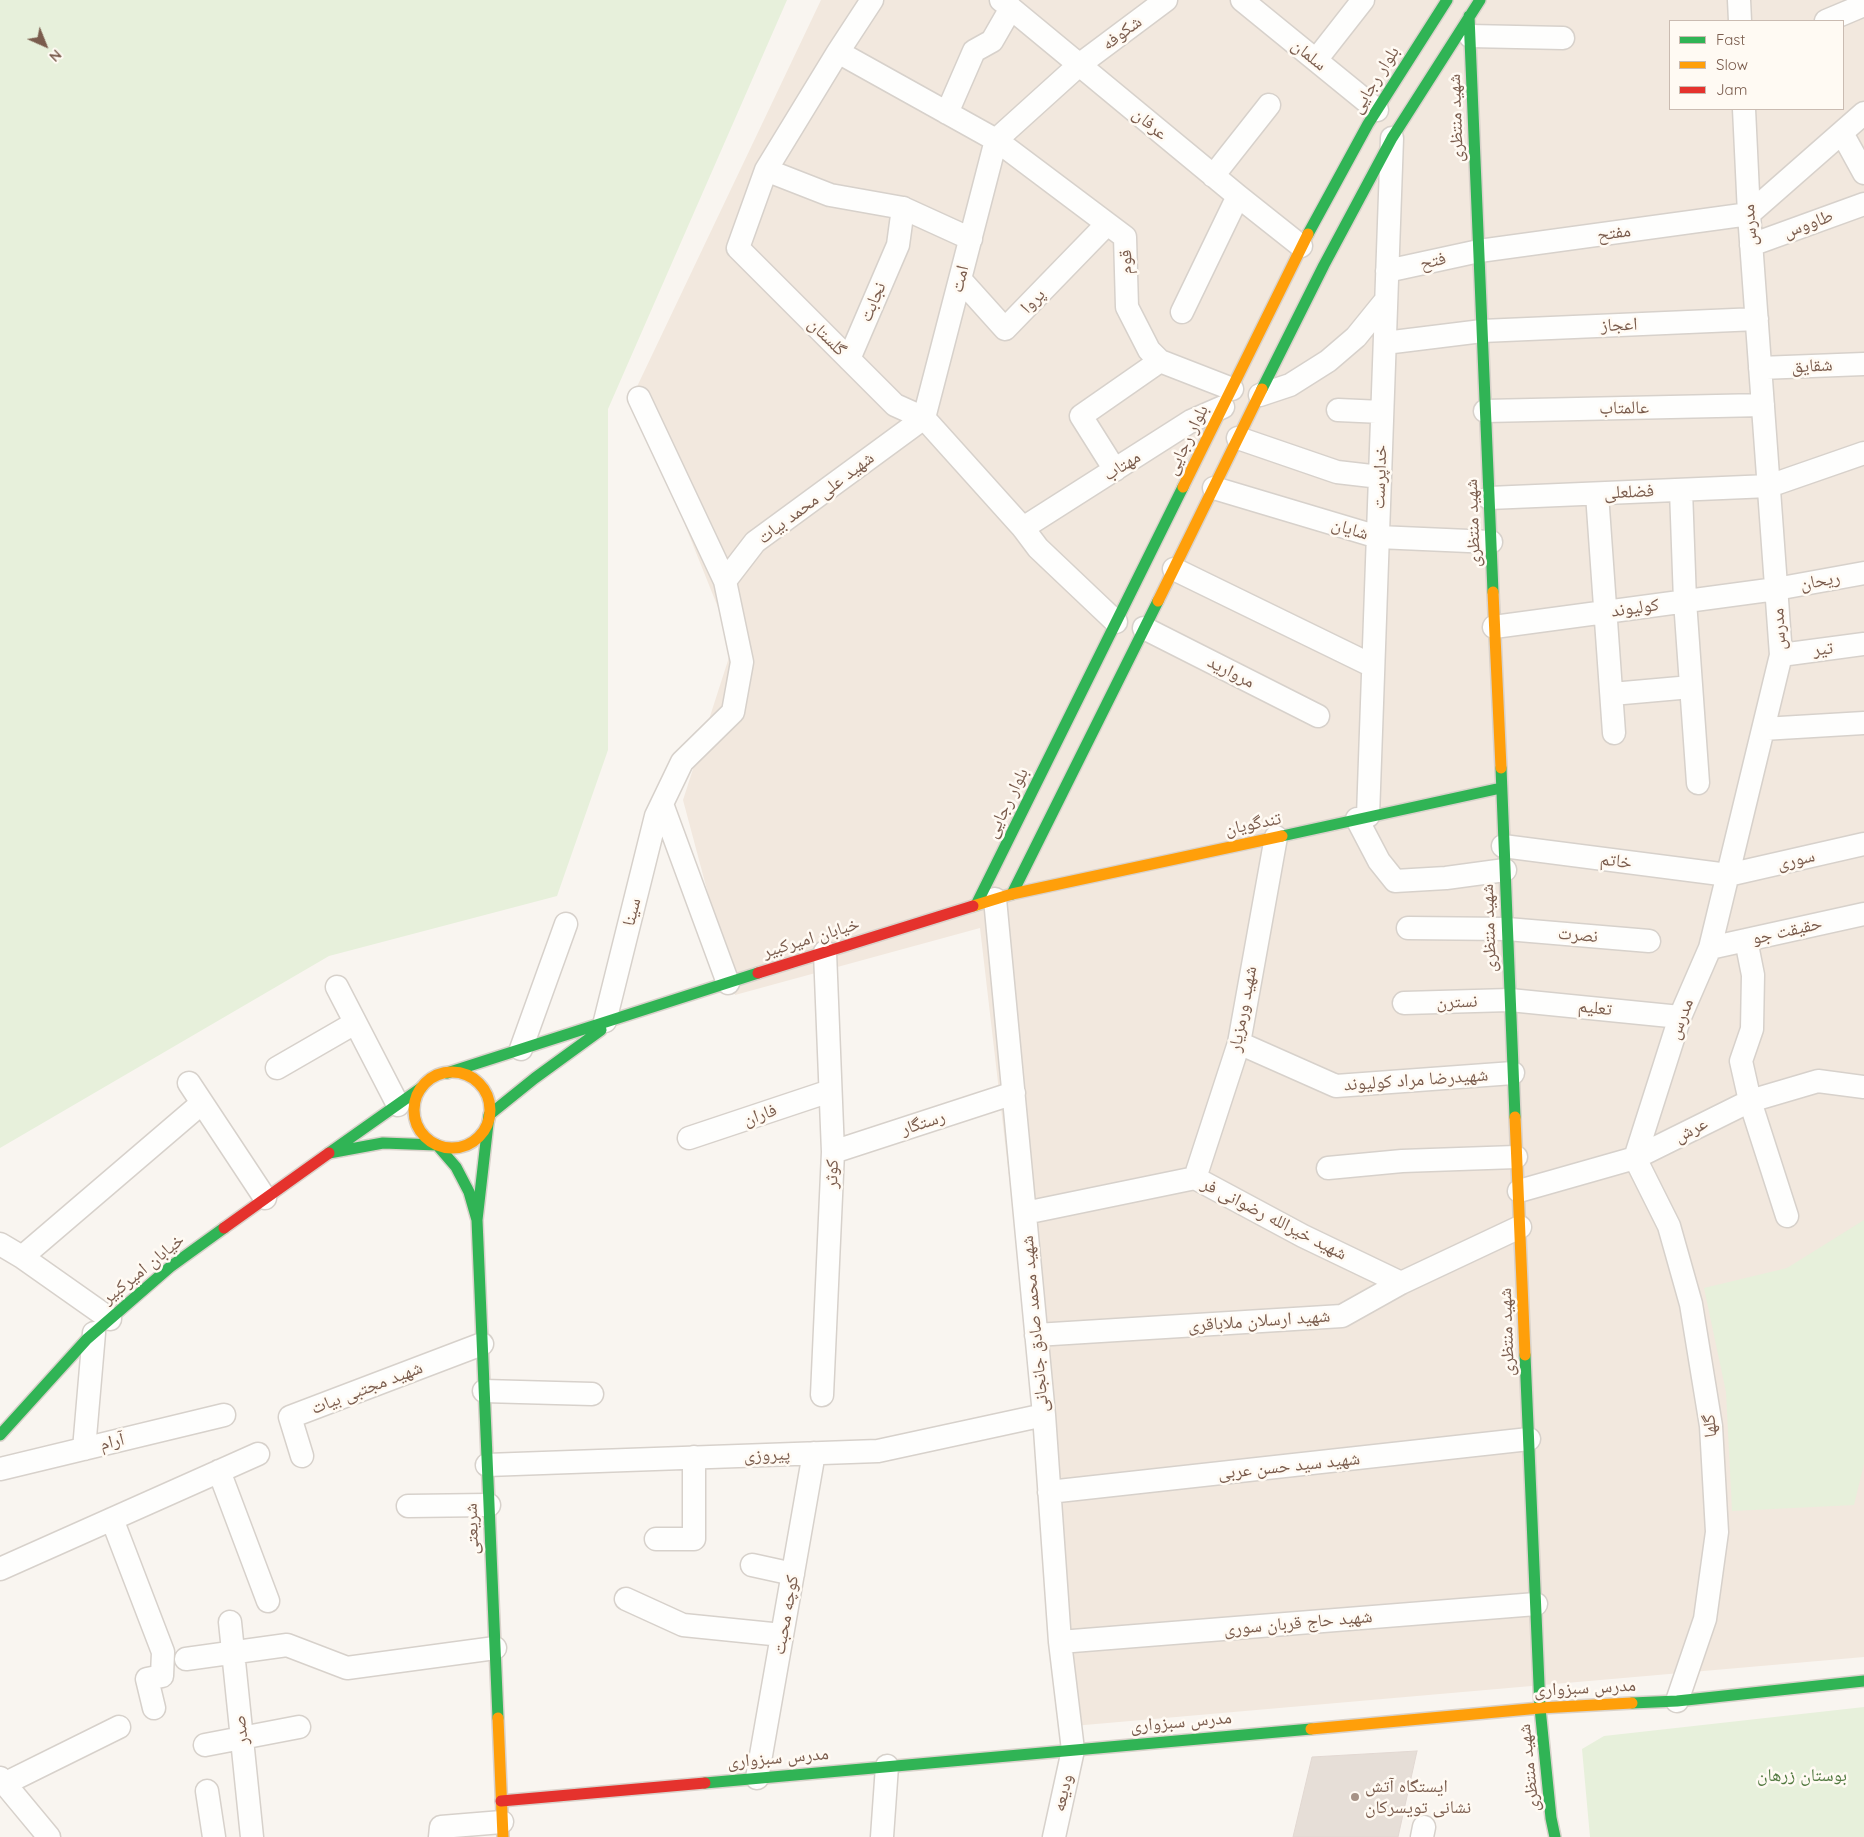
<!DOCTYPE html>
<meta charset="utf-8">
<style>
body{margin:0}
#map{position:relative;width:1864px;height:1837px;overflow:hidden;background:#f9f5f0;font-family:Quicksand,sans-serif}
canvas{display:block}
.legend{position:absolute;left:1669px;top:20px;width:175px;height:90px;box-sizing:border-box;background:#fffaf3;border:1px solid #cabbb1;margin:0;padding:6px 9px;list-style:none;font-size:15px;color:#7a5c4d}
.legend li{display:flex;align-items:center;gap:10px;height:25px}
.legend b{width:25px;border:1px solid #cabbb1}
.north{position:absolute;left:20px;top:20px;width:50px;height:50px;-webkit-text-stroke:4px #fffaf3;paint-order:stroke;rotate:136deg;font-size:14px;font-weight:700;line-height:20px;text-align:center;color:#7a5c4d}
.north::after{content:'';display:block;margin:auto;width:18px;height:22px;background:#7a5c4d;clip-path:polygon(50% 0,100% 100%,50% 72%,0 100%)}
</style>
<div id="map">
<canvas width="1864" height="1837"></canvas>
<ul class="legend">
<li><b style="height:6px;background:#30b455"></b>Fast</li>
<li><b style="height:6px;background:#ff9f0a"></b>Slow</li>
<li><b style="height:6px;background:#e5322d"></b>Jam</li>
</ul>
<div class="north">N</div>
</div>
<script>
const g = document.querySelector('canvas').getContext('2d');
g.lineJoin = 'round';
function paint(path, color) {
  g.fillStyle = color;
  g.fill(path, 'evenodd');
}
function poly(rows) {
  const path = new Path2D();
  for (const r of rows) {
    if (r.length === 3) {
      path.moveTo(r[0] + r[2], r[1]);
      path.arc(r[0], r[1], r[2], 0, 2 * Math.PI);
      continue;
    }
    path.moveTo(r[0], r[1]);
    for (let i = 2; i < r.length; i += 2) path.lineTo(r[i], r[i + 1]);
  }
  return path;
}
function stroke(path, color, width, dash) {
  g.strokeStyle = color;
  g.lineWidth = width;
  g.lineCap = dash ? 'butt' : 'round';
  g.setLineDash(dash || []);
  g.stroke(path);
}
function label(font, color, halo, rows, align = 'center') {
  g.font = font + ' Quicksand,"Noto Naskh Arabic",sans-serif';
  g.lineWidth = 5;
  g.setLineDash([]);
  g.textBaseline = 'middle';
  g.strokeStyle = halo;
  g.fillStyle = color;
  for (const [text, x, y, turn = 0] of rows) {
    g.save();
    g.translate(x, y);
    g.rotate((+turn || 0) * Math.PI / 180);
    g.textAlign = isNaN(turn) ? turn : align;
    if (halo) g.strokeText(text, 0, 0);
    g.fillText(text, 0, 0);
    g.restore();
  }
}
paint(poly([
 [821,0,1864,0,1864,1657,1073,1726,980,928,735,995,683,800,733,645,633,395],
 [1670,21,1843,21,1843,109,1670,109]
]), '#f2e8de');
paint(poly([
 [0,0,787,0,608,409,608,750,557,896,329,956,0,1148],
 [1864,1220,1864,1464,1854,1505,1732,1511,1726,1392,1704,1288,1787,1268],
 [1864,1707,1864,1837,1590,1837,1582,1749,1604,1736]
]), '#e7f0db');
const building = poly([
 [1417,1751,1398,1837,1293,1837,1312,1757,1417,1751]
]);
paint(building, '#e6ded7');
stroke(building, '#e2d8d2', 1);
const street = poly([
 [872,0,838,52,766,170,738,248,895,405,924,418,1023,528,1038,548,1116,622],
 [1001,0,1238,196,1301,246],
 [1242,0,1377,110],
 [1739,0,1740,21],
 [1826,21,1864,5],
 [1470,36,1563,38],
 [838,52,996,140,1125,237,1127,307,1149,350,1160,361,1232,389],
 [1316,60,1363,0],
 [947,113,974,51,992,41,1011,8],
 [1842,133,1864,173],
 [766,170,830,195,903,208,971,239],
 [1213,176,1269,105],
 [1751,245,1864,204],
 [1387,271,1479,251,1749,214,1864,113],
 [960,279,1005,329,1107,224],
 [1182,312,1238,196],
 [1385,343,1482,331,1757,319],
 [849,359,898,245,903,208],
 [1760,368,1864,364],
 [1260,395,1290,385,1328,361,1356,337,1386,300],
 [639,398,725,581],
 [1338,410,1382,412],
 [1485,411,1763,405],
 [1238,438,1337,472,1380,477],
 [1115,470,1081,416,1160,361],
 [1214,488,1378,537,1491,542],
 [1681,490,1685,601,1698,783],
 [1597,494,1614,733],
 [1489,498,1769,486,1864,453],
 [1023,528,1191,421,1223,407],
 [1174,569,1373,666],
 [1494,627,1776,589,1864,573],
 [1144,628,1318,716],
 [1781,655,1864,644],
 [1612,694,1691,687],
 [1763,729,1864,723],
 [662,804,728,983],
 [1368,816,1392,138],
 [1357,819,1379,861,1395,881,1446,878,1505,870],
 [1503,846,1728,875,1864,844],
 [995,899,1044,1415,1060,1642,1073,1750,1054,1837],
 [1408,928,1507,929,1649,941],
 [1746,940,1753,975,1752,1029,1741,1061,1750,1101,1787,1216],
 [1710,948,1864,914],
 [337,987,398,1105],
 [1404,1003,1510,1000,1680,1017],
 [605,1021,656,816,682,762,733,712,742,662,725,581,755,542,924,418,996,140,1079,65,1166,0],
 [1239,1043,1336,1086,1513,1073],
 [521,1049,566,924],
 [277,1068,355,1023],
 [189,1083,265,1198],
 [689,1138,830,1091],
 [833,1152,1014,1093],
 [1328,1168,1402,1161,1516,1157],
 [1195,1178,1239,1043,1276,837],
 [1519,1191,1635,1158,1750,1101,1818,1081,1864,1087],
 [1025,1213,1195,1178,1303,1236,1401,1283],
 [0,1244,22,1257,202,1103],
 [22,1257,110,1319],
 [1036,1335,1342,1316,1401,1283,1520,1227],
 [484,1391,592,1394],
 [822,1395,833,1152,825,952],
 [84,1449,94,1333],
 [302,1456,290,1417,482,1344],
 [487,1465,878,1451,1044,1415],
 [0,1469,224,1415],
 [219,1471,268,1601],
 [1049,1492,1529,1439],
 [408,1506,489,1505],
 [112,1519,163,1652,162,1676,147,1679,154,1708],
 [656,1539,694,1539,694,1457],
 [752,1565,793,1574],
 [0,1569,258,1454],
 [626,1599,683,1625,782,1635],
 [230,1622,252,1837],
 [1060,1642,1536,1604],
 [186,1659,287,1645,347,1668,495,1648],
 [1677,1701,1705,1619,1717,1532,1711,1426,1691,1304,1669,1226,1635,1158,1680,1017,1710,948,1781,655,1749,214,1744,109],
 [205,1745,299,1727],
 [0,1778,49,1837],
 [757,1778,814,1453],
 [4,1784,119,1727],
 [207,1791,214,1837],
 [440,1837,441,1827,502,1822],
 [882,1837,887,1766],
 [1422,1837,1424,1827]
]);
const fast = poly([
 [1469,16,1493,592],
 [1308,234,1368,124,1447,0],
 [1262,389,1324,265,1392,138,1480,0],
 [1501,768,1515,1117],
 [1282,836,1501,788],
 [1012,894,1158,601],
 [976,905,1183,487],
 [447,1073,758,973],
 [421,1088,329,1153,383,1143,437,1145,456,1167,469,1192,477,1220,489,1115,535,1078,601,1030],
 [477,1220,498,1718],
 [1525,1355,1540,1708,1551,1818,1555,1837],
 [0,1435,87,1339,170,1267,224,1228],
 [1632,1703,1677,1701,1864,1681],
 [705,1783,1311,1729]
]);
const slow = poly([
 [1183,487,1308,234],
 [1493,592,1501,768],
 [1158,601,1262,389],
 [973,906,1012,894,1282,836],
 [452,1110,38],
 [1515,1117,1525,1355],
 [498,1718,503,1837],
 [1311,1729,1540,1708,1632,1703]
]);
const jam = poly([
 [758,973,973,906],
 [224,1228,329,1153],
 [501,1801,705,1783]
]);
stroke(street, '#d7d1cb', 25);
stroke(fast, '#d9d2cb', 14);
stroke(slow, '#d9d2cb', 14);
stroke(jam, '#d9d2cb', 14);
stroke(street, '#fefefd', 22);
stroke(fast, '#30b455', 11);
stroke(slow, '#ff9f0a', 11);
stroke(jam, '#e5322d', 11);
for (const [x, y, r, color] of [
 [1355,1797,5,"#a69286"]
]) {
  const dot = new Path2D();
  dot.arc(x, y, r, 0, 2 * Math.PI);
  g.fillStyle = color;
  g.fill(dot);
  stroke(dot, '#fffaf3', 2);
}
label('18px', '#7a5c4d', '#fffaf3', [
 ["شکوفه",1122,33,-37],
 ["سلمان",1309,55,39],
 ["بلوار رجایی",1375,80,-58],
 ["شهید منتظری",1456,118,-92],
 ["عرفان",1150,124,40],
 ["طاووس",1808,224,-20],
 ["مدرس",1750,225,-94],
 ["مفتح",1614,233,-8],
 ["فتح",1433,261,-13],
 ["قوم",1126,262,-92],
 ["امت",960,279,-76],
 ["پروا",1033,301,-46],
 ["نجابت",873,302,-67],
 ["اعجاز",1619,325,-3],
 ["گلستان",827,337,45],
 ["شقایق",1812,366,-3],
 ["عالمتاب",1624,408,-1],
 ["بلوار رجایی",1187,440,-64],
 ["مهتاب",1122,466,-32],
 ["خداپرست",1380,477,-88],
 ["فضلعلی",1629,492,-3],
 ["شهید علی محمد بیات",816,498,-37],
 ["شهید منتظری",1473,523,-92],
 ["شایان",1350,529,17],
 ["ریحان",1820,581,-10],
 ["کولیوند",1635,608,-8],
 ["مدرس",1779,629,-93],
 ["تیر",1823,649,-7],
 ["مروارید",1231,672,27],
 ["بلوار رجایی",1007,803,-64],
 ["تندگویان",1253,824,-12],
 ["سوری",1796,860,-13],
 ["خاتم",1616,861,7],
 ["سینا",632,912,-76],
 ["شهید منتظری",1489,928,-92],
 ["حقیقت جو",1787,931,-13],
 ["نصرت",1578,935,5],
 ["خیابان امیرکبیر",811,938,-17],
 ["نسترن",1457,1002,-2],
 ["تعلیم",1595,1008,6],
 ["شهید ورمزیار",1243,1009,-79],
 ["مدرس",1681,1019,-69],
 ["شهیدرضا مراد کولیوند",1416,1080,-4],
 ["فاران",760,1115,-19],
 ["رستگار",923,1123,-18],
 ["عرش",1691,1130,-27],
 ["کوثر",832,1174,-88],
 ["شهید خیرالله رضوانی فر",1274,1219,27],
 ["خیابان امیرکبیر",143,1269,-39],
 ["شهید ارسلان ملاباقری",1259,1321,-4],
 ["شهید محمد صادق جانجانی",1035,1324,-95],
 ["شهید منتظری",1507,1332,-92],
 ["شهید مجتبی بیات",367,1388,-21],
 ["گلها",1710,1426,-96],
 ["آرام",112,1442,-14],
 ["پیروزی",767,1455,-2],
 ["شهید سید حسن عربی",1289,1466,-6],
 ["شریعتی",472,1529,-92],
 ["کوچه محبت",786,1615,-80],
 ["شهید حاج قربان سوری",1298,1623,-5],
 ["مدرس سبزواری",1585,1688,-3],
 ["مدرس سبزواری",1181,1722,-5],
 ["صدر",241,1730,-96],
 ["مدرس سبزواری",778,1758,-5],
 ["شهید منتظری",1529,1768,-96],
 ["ودیعه",1063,1793,-77]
]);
label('18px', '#537a41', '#fffaf3', [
 ["بوستان زرهان",1802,1776]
]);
label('18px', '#7a5c4d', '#fffaf3', [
 ["ایستگاه آتش",1365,1787],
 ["نشانی تویسرکان",1365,1808]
], 'left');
</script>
